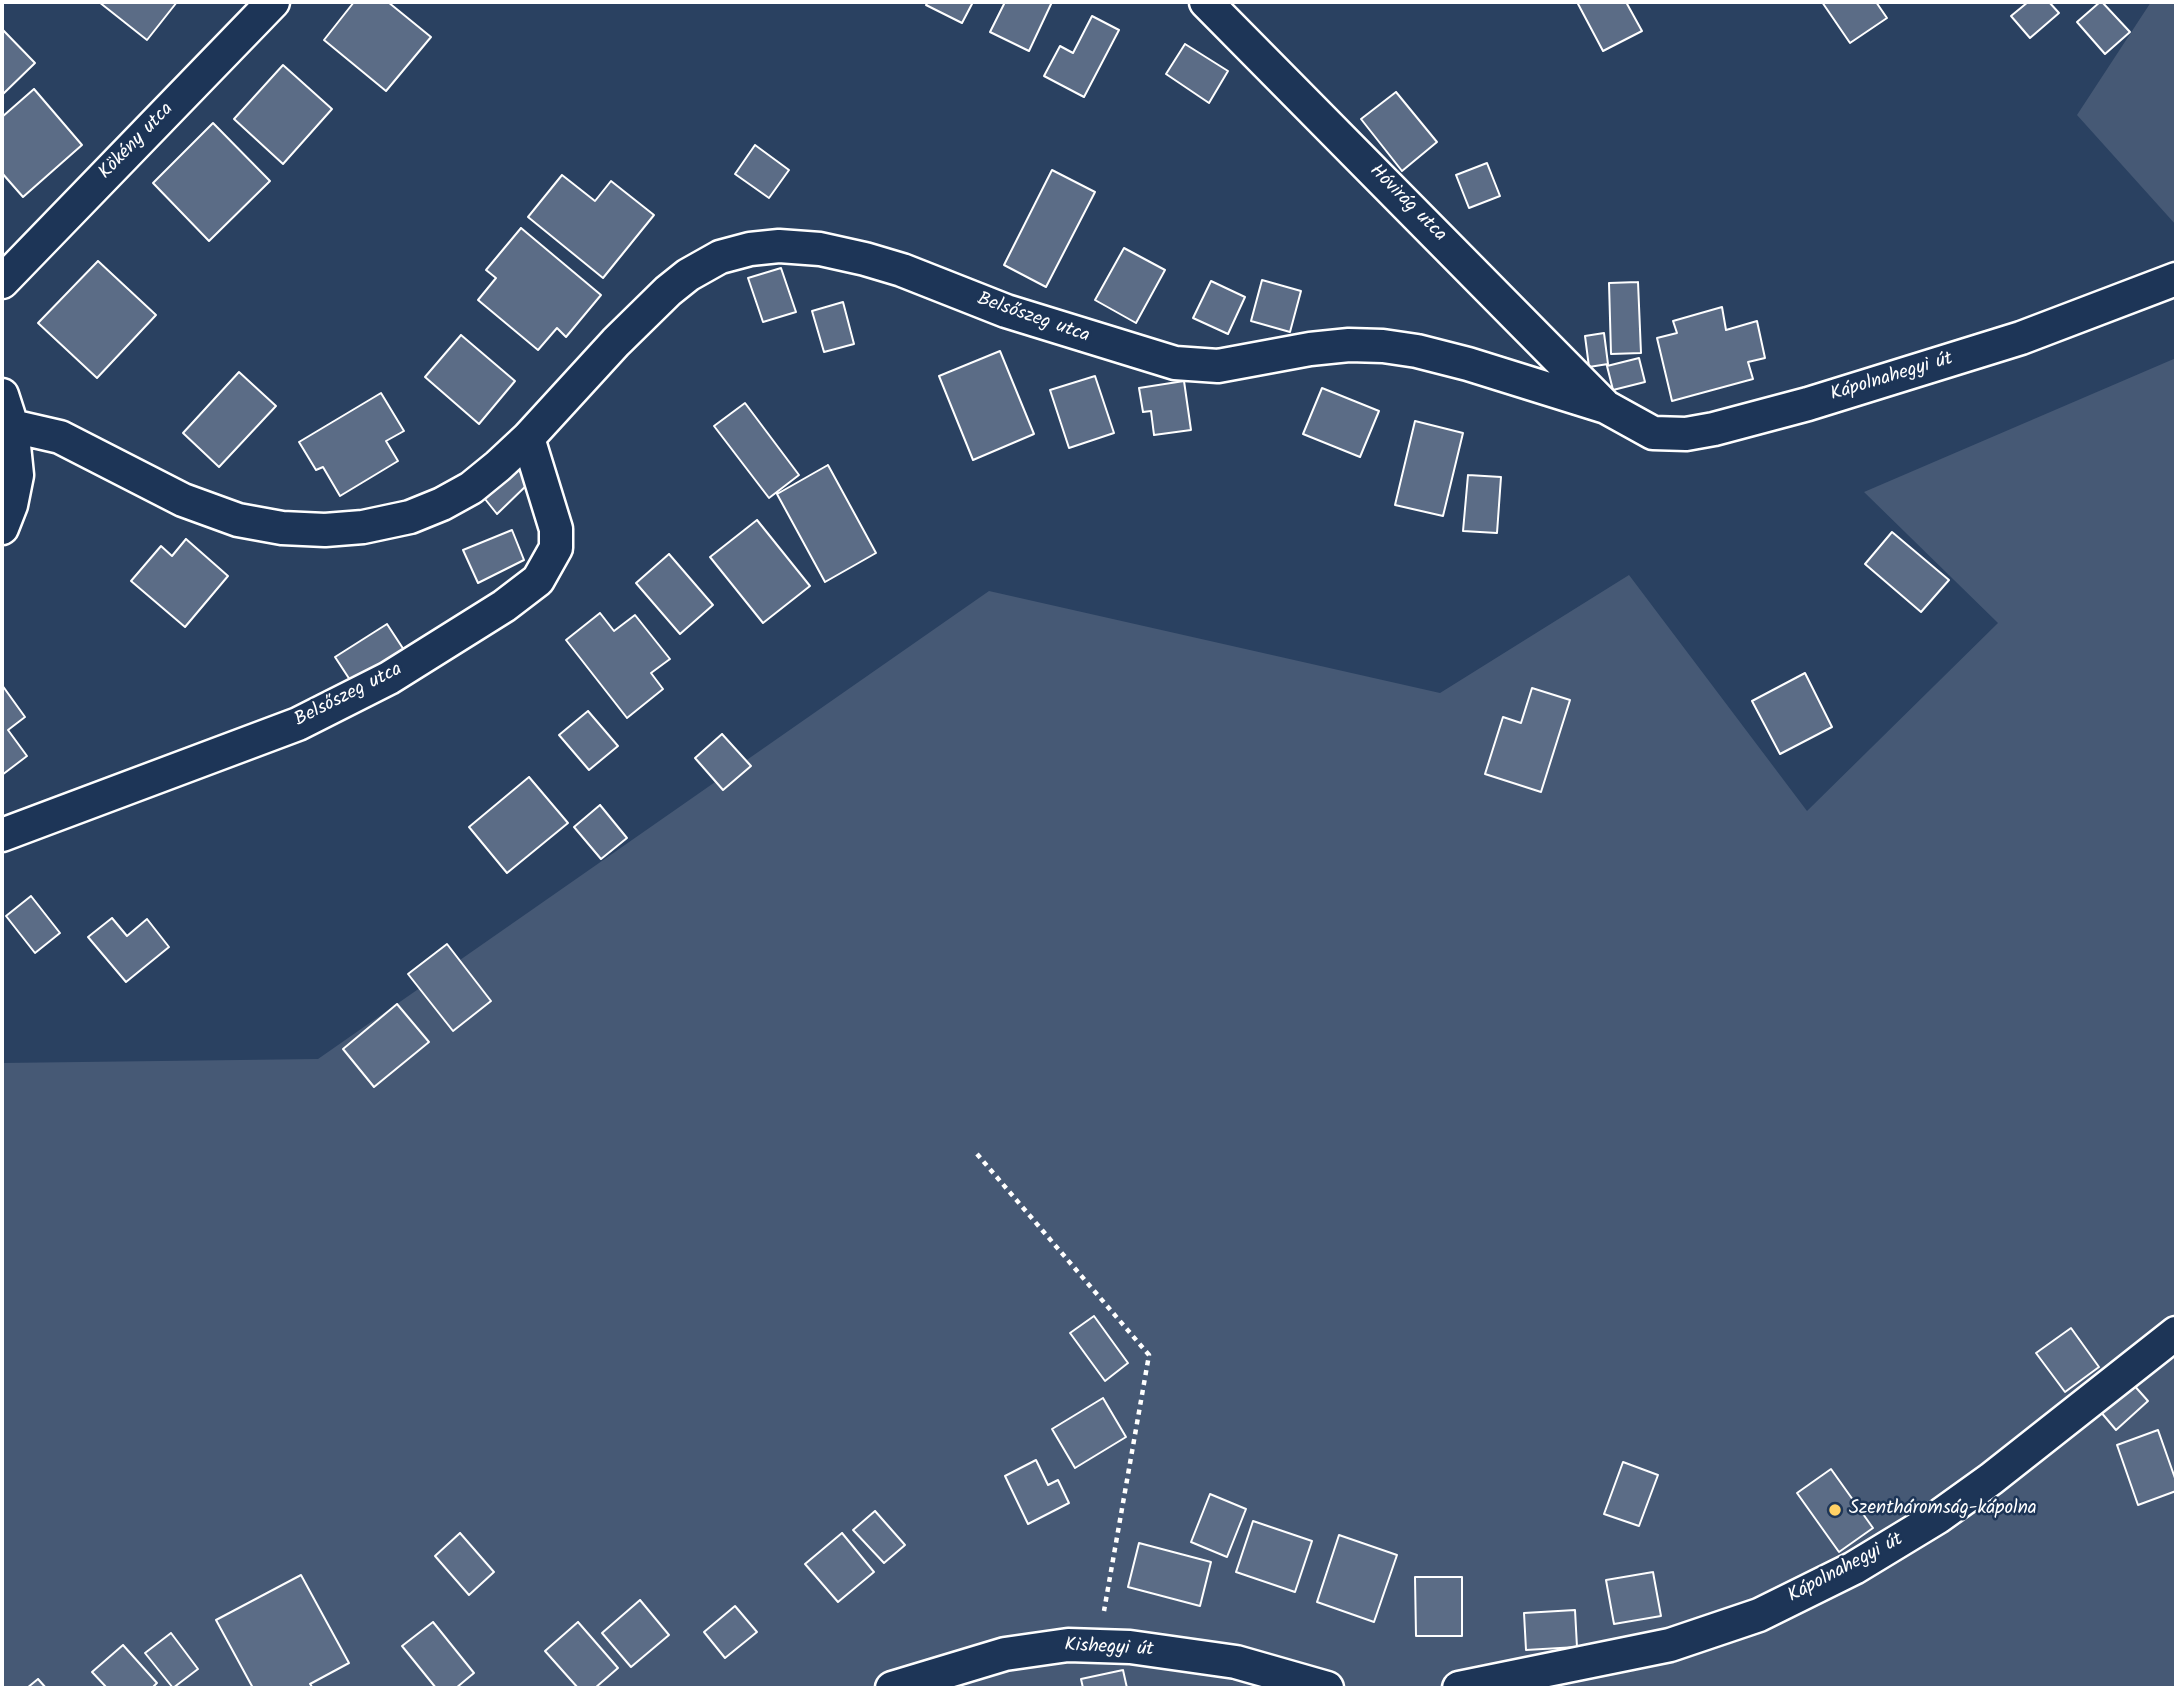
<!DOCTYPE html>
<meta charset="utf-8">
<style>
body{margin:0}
#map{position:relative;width:2178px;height:1690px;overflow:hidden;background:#2a4161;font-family:Kalam,sans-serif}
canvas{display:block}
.frame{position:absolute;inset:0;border:4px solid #fff;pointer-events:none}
</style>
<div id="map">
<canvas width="2178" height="1690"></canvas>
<div class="frame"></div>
</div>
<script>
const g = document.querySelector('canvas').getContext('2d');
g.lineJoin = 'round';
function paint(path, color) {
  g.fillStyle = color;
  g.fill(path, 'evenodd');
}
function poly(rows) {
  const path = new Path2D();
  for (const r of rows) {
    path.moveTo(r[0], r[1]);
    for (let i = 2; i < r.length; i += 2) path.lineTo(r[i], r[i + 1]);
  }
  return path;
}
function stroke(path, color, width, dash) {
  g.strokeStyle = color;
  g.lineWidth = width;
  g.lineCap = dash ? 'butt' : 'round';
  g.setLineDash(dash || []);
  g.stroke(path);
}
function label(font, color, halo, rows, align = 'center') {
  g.font = font + ' Kalam,sans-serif';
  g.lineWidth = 5;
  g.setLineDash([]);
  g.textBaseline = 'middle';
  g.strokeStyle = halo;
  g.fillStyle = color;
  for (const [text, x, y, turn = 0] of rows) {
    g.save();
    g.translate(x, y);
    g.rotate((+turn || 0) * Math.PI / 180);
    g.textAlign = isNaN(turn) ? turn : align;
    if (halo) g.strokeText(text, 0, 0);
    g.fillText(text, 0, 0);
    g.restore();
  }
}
paint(poly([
 [2151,2,2176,2,2176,225,2077,115],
 [2176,358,2176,1688,2,1688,2,1063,318,1059,989,591,1440,693,1629,575,1807,811,1998,623,1864,492]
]), '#465975');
const building = poly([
 [99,2,177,2,147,40,99,2],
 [354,2,388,2,431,37,386,91,324,40,354,2],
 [928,2,973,2,962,23,926,5,928,2],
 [1005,2,1052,2,1029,51,990,32,1005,2],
 [1577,2,1626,2,1642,31,1603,51,1577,2],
 [1822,2,1876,2,1887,18,1850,43,1822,2],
 [2028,2,2049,2,2059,13,2030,38,2011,16,2028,2],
 [2100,2,2102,2,2130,32,2105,54,2077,22,2100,2],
 [1092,16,1119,30,1084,97,1044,76,1060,46,1073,53,1092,16],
 [2,29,35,63,2,95,2,29],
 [1185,44,1228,71,1209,103,1166,74,1185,44],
 [283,65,332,109,283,164,234,119,283,65],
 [34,89,82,145,23,197,2,173,2,117,34,89],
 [1396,92,1437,142,1402,171,1361,119,1396,92],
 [213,123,270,181,209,241,153,183,213,123],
 [755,145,789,170,769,198,735,174,755,145],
 [1487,163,1500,196,1469,208,1456,175,1487,163],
 [1052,170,1095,192,1046,287,1004,265,1052,170],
 [562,175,595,201,611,181,654,215,603,278,528,217,562,175],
 [521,228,601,295,566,337,557,328,538,350,478,300,496,278,486,270,521,228],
 [1124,248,1165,270,1136,323,1095,300,1124,248],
 [98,261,156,315,97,378,38,323,98,261],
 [781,268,796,312,763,322,748,278,781,268],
 [1262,280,1301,291,1290,332,1251,321,1262,280],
 [1211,281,1245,297,1228,334,1193,318,1211,281],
 [1638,282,1641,353,1611,354,1609,283,1638,282],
 [843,302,854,344,824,352,812,311,843,302],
 [1722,307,1726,330,1757,321,1765,358,1748,362,1753,379,1672,401,1657,338,1677,333,1673,321,1722,307],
 [1604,333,1608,364,1589,367,1585,336,1604,333],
 [461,335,515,381,479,424,425,377,461,335],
 [1000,351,1034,434,973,460,939,376,1000,351],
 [1639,358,1645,382,1613,390,1607,366,1639,358],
 [239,372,276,406,219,467,183,433,239,372],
 [1095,376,1114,433,1069,448,1050,390,1095,376],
 [1184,381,1191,430,1154,435,1151,411,1143,412,1139,388,1184,381],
 [1322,388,1379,411,1360,457,1303,434,1322,388],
 [381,393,404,431,386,441,398,461,340,496,323,467,316,470,299,442,381,393],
 [745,403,799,475,769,498,714,426,745,403],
 [1415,421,1463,433,1443,516,1395,505,1415,421],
 [828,465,876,553,825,582,777,494,828,465],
 [517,468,529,483,497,514,485,499,517,468],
 [1468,475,1501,477,1497,533,1463,531,1468,475],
 [757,520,810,586,763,623,710,557,757,520],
 [512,530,524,560,478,583,463,550,512,530],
 [1892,532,1949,580,1921,612,1865,564,1892,532],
 [186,539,228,576,185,627,131,581,161,546,172,556,186,539],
 [669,554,713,605,680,634,636,583,669,554],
 [600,613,614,631,635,615,670,659,651,673,663,689,627,718,566,640,600,613],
 [387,624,404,650,352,683,335,657,387,624],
 [1805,673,1832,727,1780,754,1752,701,1805,673],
 [2,685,25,717,8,730,27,756,2,775,2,685],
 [1532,688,1570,700,1541,792,1485,774,1503,717,1521,723,1532,688],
 [588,711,618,746,589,770,559,735,588,711],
 [722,734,751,766,723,790,695,758,722,734],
 [529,777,568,823,507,873,469,827,529,777],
 [600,805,627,838,601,859,574,827,600,805],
 [31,896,60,933,35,953,6,916,31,896],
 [112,918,127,936,147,919,169,947,126,982,88,937,112,918],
 [447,944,491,1001,453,1031,408,974,447,944],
 [397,1004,429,1042,374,1087,343,1049,397,1004],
 [1094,1316,1128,1363,1105,1381,1070,1333,1094,1316],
 [2071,1328,2099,1367,2065,1392,2036,1353,2071,1328],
 [2132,1383,2148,1401,2116,1430,2100,1411,2132,1383],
 [1103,1398,1126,1437,1075,1468,1052,1429,1103,1398],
 [2158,1430,2176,1481,2176,1491,2138,1505,2117,1445,2158,1430],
 [1036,1460,1048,1485,1058,1480,1069,1503,1028,1524,1005,1476,1036,1460],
 [1623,1462,1658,1475,1639,1526,1604,1514,1623,1462],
 [1831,1469,1873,1528,1839,1552,1797,1493,1831,1469],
 [1210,1494,1246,1509,1227,1557,1191,1542,1210,1494],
 [875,1511,905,1545,884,1563,853,1530,875,1511],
 [1253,1521,1312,1541,1295,1592,1236,1572,1253,1521],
 [460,1533,494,1572,469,1595,435,1556,460,1533],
 [842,1533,874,1572,838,1602,805,1564,842,1533],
 [1339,1535,1397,1555,1374,1622,1317,1602,1339,1535],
 [1139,1543,1211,1562,1200,1606,1128,1587,1139,1543],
 [1653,1572,1661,1616,1614,1624,1606,1580,1653,1572],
 [301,1575,349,1663,310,1684,313,1688,253,1688,216,1620,301,1575],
 [1415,1577,1462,1577,1462,1636,1416,1636,1415,1577],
 [640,1600,669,1635,631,1667,602,1633,640,1600],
 [735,1606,757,1632,725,1658,704,1632,735,1606],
 [1575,1610,1577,1647,1526,1650,1524,1613,1575,1610],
 [433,1622,474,1673,456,1688,436,1688,402,1646,433,1622],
 [578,1622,618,1668,595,1688,578,1688,545,1651,578,1622],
 [171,1633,198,1669,173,1688,145,1653,171,1633],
 [123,1645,157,1683,152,1688,107,1688,92,1672,123,1645],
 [1123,1670,1127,1688,1083,1688,1081,1679,1123,1670],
 [38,1679,46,1688,27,1688,38,1679]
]);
paint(building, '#5b6c86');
stroke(building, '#fff', 2);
const minor = poly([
 [1206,2,1603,404],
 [2,282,273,2],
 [2,395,12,426,17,475,11,505,2,528],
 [12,426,60,437,183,500,238,520,282,528,325,530,363,527,410,517,442,504,471,488,498,466,528,438,616,342,668,291,688,275,720,257,750,249,779,246,820,249,865,259,902,270,1006,311,1175,363,1218,366,1310,349,1349,345,1383,346,1417,351,1468,364,1606,407,1653,433,1686,434,1714,429,1808,404,2021,338,2176,279],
 [2,835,298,724,389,678,504,606,538,580,556,548,556,529,528,438],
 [892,1688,1005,1654,1068,1645,1130,1647,1236,1662,1327,1688],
 [1459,1688,1670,1645,1759,1615,1854,1568,1938,1517,1991,1479,2176,1333]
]);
stroke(minor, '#fff', 37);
stroke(poly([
 [977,1154,1149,1355,1104,1611]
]), '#fff', 4.5, [5, 5]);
stroke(minor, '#1d3557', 32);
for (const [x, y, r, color] of [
 [1835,1510,7,"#ffd166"]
]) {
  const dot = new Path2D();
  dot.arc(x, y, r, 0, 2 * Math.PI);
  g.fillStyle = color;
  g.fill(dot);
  stroke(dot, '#1d3557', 2.5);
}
label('19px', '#fff', '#1d3557', [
 ["Kökény utca",137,142,-46],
 ["Hóvirág utca",1407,204,45],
 ["Belsőszeg utca",1033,319,19],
 ["Kápolnahegyi út",1892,378,-17],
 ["Belsőszeg utca",349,696,-27],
 ["Kápolnahegyi út",1846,1569,-28],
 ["Kishegyi út",1109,1649,3]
]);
label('19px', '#fff', '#1d3557', [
 ["Szentháromság-kápolna",1849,1510]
], 'left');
</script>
